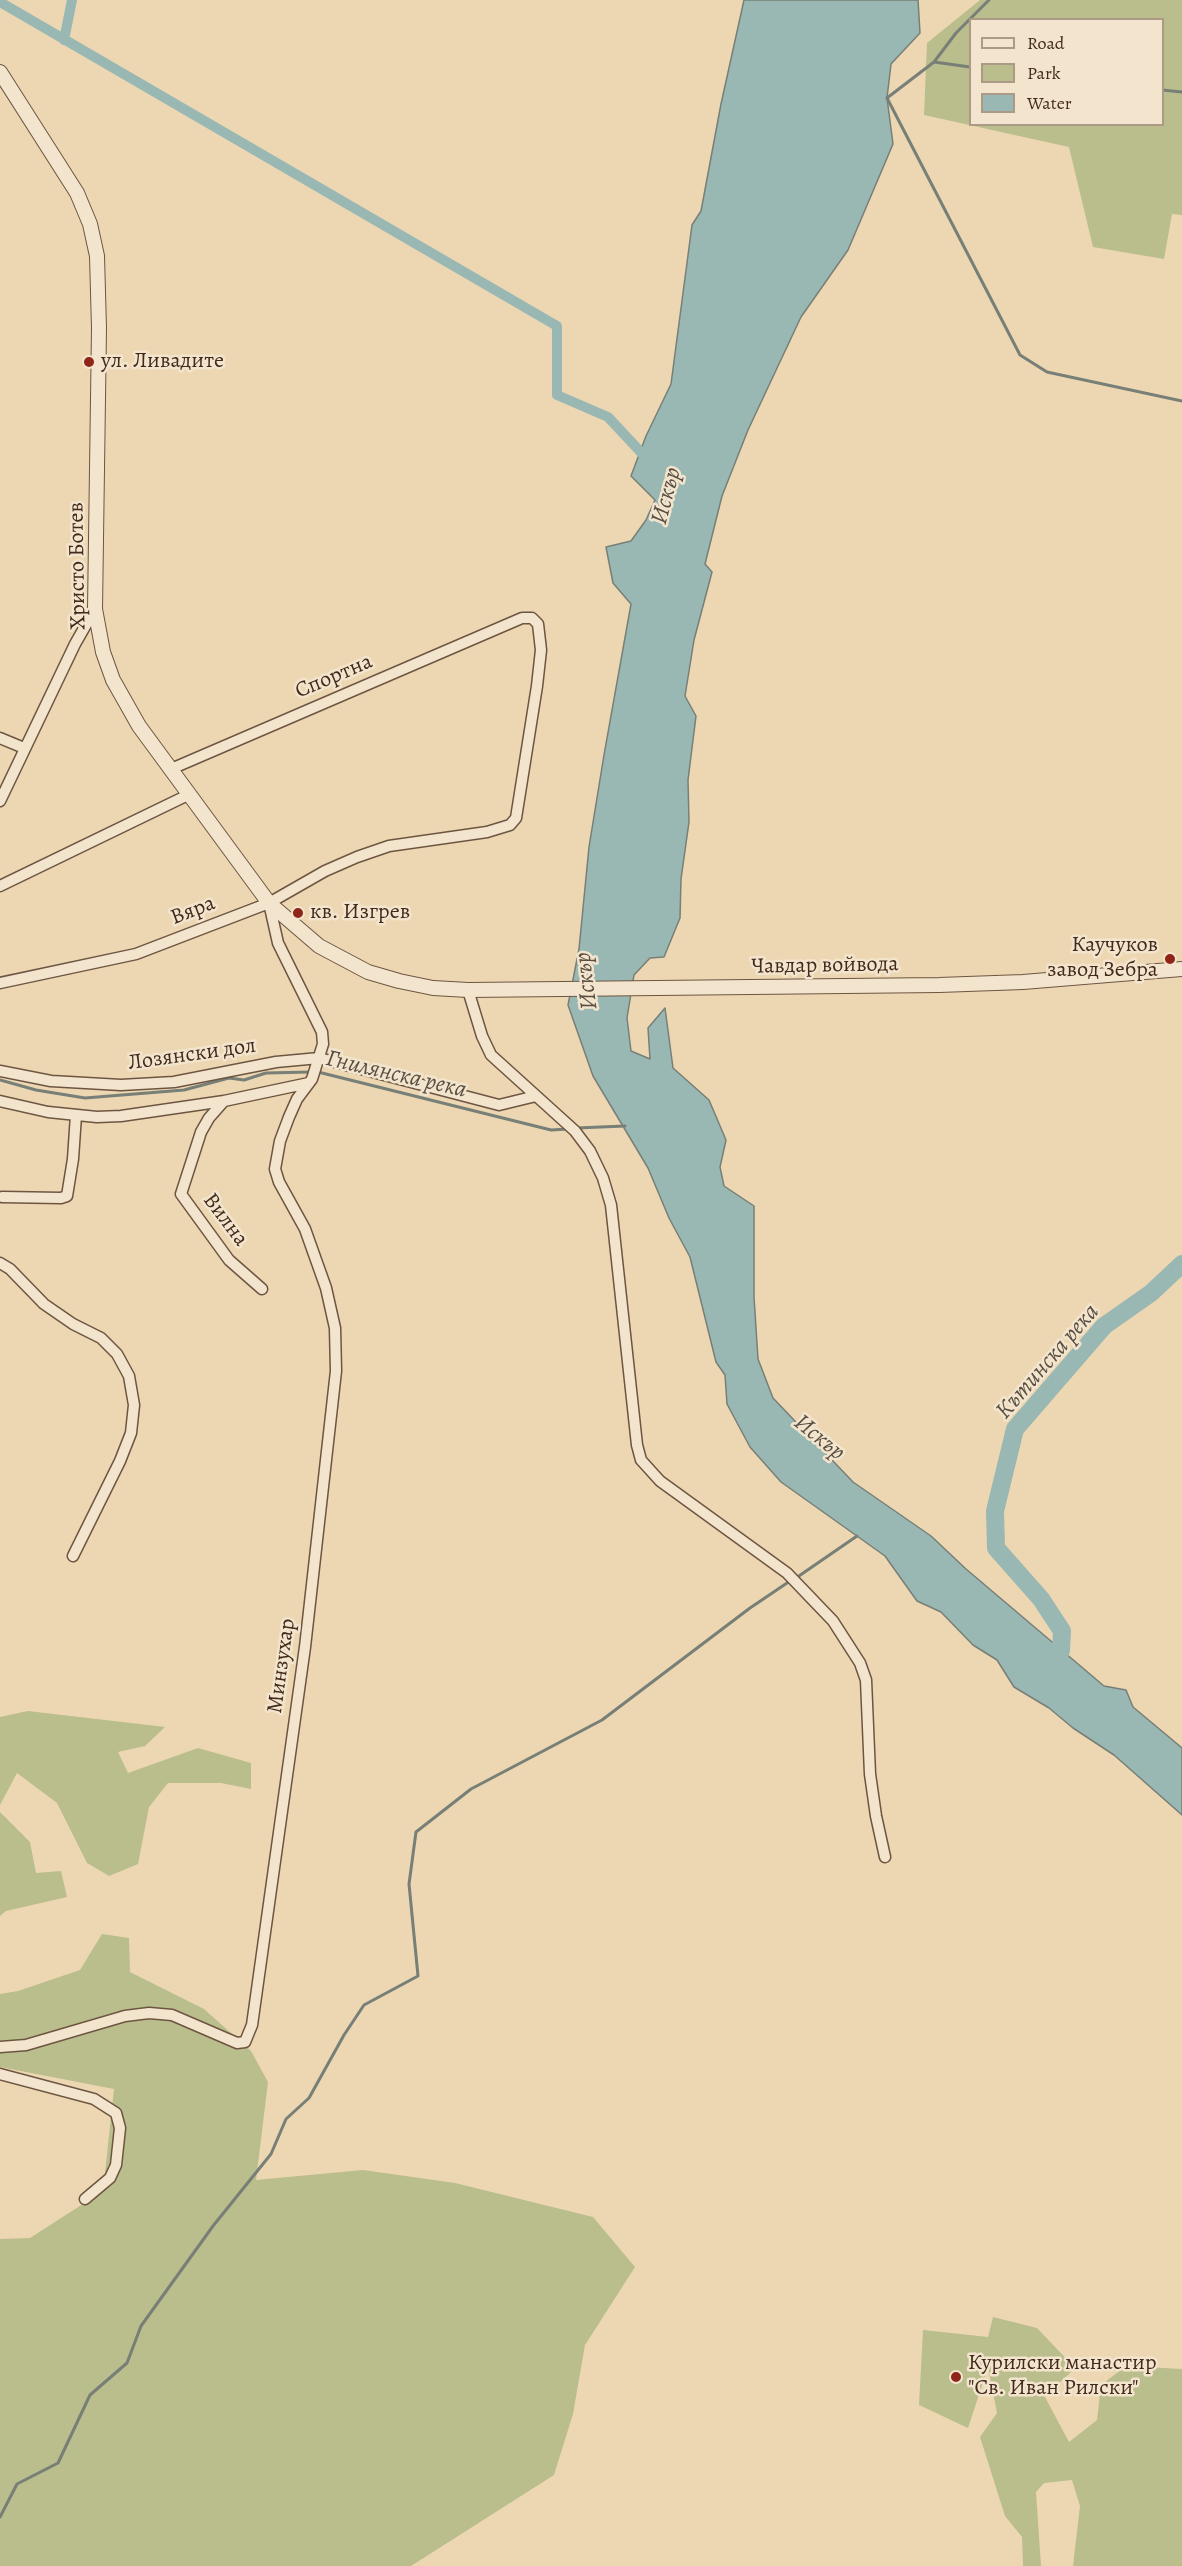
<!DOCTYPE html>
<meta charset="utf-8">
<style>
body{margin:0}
#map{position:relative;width:1182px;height:2566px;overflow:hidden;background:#ecd7b2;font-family:Alegreya,serif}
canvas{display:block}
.legend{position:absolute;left:969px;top:18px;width:195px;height:108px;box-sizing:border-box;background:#f3e5cd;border:2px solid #ad9a86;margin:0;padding:8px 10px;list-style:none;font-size:18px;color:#432a1c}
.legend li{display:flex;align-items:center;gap:12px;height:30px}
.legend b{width:30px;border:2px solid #ad9a86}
</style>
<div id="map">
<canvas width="1182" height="2566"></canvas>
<ul class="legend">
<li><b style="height:8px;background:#f3e5cd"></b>Road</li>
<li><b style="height:16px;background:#b9be8c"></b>Park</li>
<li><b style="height:16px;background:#9ab8b3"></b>Water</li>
</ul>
</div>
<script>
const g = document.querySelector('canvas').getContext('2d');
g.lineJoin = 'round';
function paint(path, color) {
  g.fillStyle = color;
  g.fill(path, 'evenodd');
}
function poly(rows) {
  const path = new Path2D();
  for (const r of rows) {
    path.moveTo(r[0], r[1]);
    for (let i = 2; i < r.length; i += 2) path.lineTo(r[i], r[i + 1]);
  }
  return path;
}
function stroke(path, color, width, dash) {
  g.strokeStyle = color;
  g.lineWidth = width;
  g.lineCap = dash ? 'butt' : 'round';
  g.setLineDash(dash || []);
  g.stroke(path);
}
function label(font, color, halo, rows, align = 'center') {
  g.font = font + ' Alegreya,serif';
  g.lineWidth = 5;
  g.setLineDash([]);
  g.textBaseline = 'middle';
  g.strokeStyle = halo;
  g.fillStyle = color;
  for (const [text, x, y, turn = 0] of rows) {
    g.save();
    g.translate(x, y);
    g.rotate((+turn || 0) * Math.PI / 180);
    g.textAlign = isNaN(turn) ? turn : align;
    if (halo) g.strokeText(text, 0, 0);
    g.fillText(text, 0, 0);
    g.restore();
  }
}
paint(poly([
 [980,0,1182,0,1182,215,1172,214,1164,259,1093,247,1069,147,924,115,927,43],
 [970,20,1162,20,1162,124,970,124],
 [28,1711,165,1727,145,1746,118,1752,128,1773,198,1748,251,1763,251,1789,221,1783,168,1783,149,1807,138,1864,109,1876,87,1863,57,1803,17,1773,0,1805,0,1717],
 [0,1812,30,1842,36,1873,61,1871,67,1897,6,1911,0,1916],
 [102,1934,129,1938,130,1972,204,2009,251,2051,268,2082,256,2180,363,2170,455,2183,593,2217,635,2267,585,2345,573,2414,554,2475,411,2566,0,2566,0,2239,30,2238,103,2191,114,2089,0,2067,0,1994,18,1991,80,1970],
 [993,2317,1037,2328,1075,2368,1045,2397,1069,2442,1097,2420,1101,2385,1126,2366,1182,2369,1182,2566,1073,2566,1080,2506,1072,2480,1044,2483,1036,2492,1041,2566,1023,2566,1022,2537,1005,2516,980,2437,997,2413,988,2367,968,2428,919,2405,923,2330,988,2337]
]), '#b9be8c');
const water = poly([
 [744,0,918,0,920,33,891,64,887,98,893,144,848,250,801,317,748,430,722,496,705,564,712,572,694,640,685,696,696,716,688,780,689,822,681,879,680,918,664,957,650,958,634,975,627,1018,631,1051,650,1059,648,1028,665,1008,673,1068,709,1100,726,1140,720,1167,724,1186,754,1206,754,1297,758,1359,773,1398,853,1482,931,1536,966,1569,1104,1686,1126,1690,1133,1707,1182,1748,1182,1815,1114,1755,1073,1728,1049,1708,1014,1687,997,1660,973,1645,941,1612,917,1601,885,1556,781,1482,750,1447,727,1404,725,1375,716,1362,690,1257,669,1218,648,1168,593,1076,568,1005,579,949,589,847,604,755,631,604,613,583,606,547,631,541,646,520,655,500,631,476,646,436,671,384,692,225,701,211,721,104,744,0]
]);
paint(water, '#9ab8b3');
stroke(water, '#777f77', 1.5);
stroke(poly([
 [934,62,956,33,989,0],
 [970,67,934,62,887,98,1020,355,1047,372,1182,401],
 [1162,90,1182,92],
 [318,1072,551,1130,568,1129],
 [0,1080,36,1090,85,1098,184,1090,229,1078,244,1080,266,1073,311,1072],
 [577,1128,625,1126],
 [796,1578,857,1536],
 [0,2517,17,2484,58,2463,90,2395,127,2363,141,2326,213,2226,271,2154,286,2119,309,2098,344,2035,364,2005,418,1976,409,1884,416,1832,471,1789,602,1720,750,1608,790,1581]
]), '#777f77', 3);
stroke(poly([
 [0,2,557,326,557,395,608,417,650,462],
 [64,40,72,0]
]), '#9ab8b3', 10);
stroke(poly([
 [1054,1673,1061,1650,1062,1631,1041,1599,996,1548,995,1511,1015,1429,1104,1326,1151,1293,1182,1264]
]), '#9ab8b3', 18);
const minor = poly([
 [0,738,24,748],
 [0,801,75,644,95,609],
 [0,886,190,794],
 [0,983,136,954,269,903,325,871,357,857,389,846,487,832,510,825,516,818,537,686,541,650,538,624,532,618,522,618,171,769],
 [468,990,482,1036,491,1055,575,1131,590,1151,603,1178,611,1205,637,1445,641,1460,660,1481,787,1573,833,1621,860,1663,866,1680,870,1774,876,1816,885,1857],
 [0,1071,51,1081,121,1085,174,1082,276,1062,319,1058,499,1105,536,1096],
 [0,1101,48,1112,97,1117,121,1116,224,1101,309,1083],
 [224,1101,209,1118,201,1132,181,1194,229,1260,262,1289],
 [2,1197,61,1198,67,1196,73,1159,76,1115],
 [0,1263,10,1269,44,1304,73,1324,101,1338,117,1354,129,1376,134,1405,131,1433,120,1461,73,1556],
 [0,2047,26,2045,125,2016,149,2013,172,2015,237,2043,245,2042,252,2025,305,1647,336,1371,335,1328,326,1288,305,1229,279,1182,275,1169,280,1141,289,1117,297,1099,312,1079,323,1044,322,1032,278,943,269,903],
 [0,2074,94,2099,116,2113,120,2128,116,2165,110,2178,85,2199]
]);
const tertiary = poly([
 [0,72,77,193,90,224,97,256,99,328,95,609,103,652,113,680,139,726,269,903,319,946,368,972,399,981,433,988,468,990,939,985,1023,982,1182,969]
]);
stroke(minor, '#6d5542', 13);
stroke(tertiary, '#6d5542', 16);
stroke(minor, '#f3e5cd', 10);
stroke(tertiary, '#f3e5cd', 14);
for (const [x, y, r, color] of [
 [89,362,6,"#8f2418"],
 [298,913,6,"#8f2418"],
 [1170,959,6,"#8f2418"],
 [956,2377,6,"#8f2418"]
]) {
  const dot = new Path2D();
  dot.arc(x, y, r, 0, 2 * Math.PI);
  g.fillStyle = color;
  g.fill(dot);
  stroke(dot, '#f3e5cd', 2);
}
label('22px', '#432a1c', '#f3e5cd', [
 ["ул. Ливадите",101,362],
 ["кв. Изгрев",310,913],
 ["Каучуков",1158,946,"right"],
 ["завод Зебра",1158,971,"right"],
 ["Курилски манастир",968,2364],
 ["\"Св. Иван Рилски\"",968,2389]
], 'left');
label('22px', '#432a1c', '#f3e5cd', [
 ["Христо Ботев",78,566,-91],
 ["Спортна",334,677,-23],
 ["Вяра",193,911,-21],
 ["Чавдар войвода",825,966,-1],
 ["Лозянски дол",192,1055,-8],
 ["Вилна",225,1220,53],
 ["Минзухар",282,1666,-82]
]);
label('italic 24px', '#594e42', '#f3e5cd', [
 ["Искър",667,496,-75],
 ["Искър",587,981,-97],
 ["Гнилянска река",396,1075,13],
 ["Кътинска река",1048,1362,-49],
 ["Искър",819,1438,39]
]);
</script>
